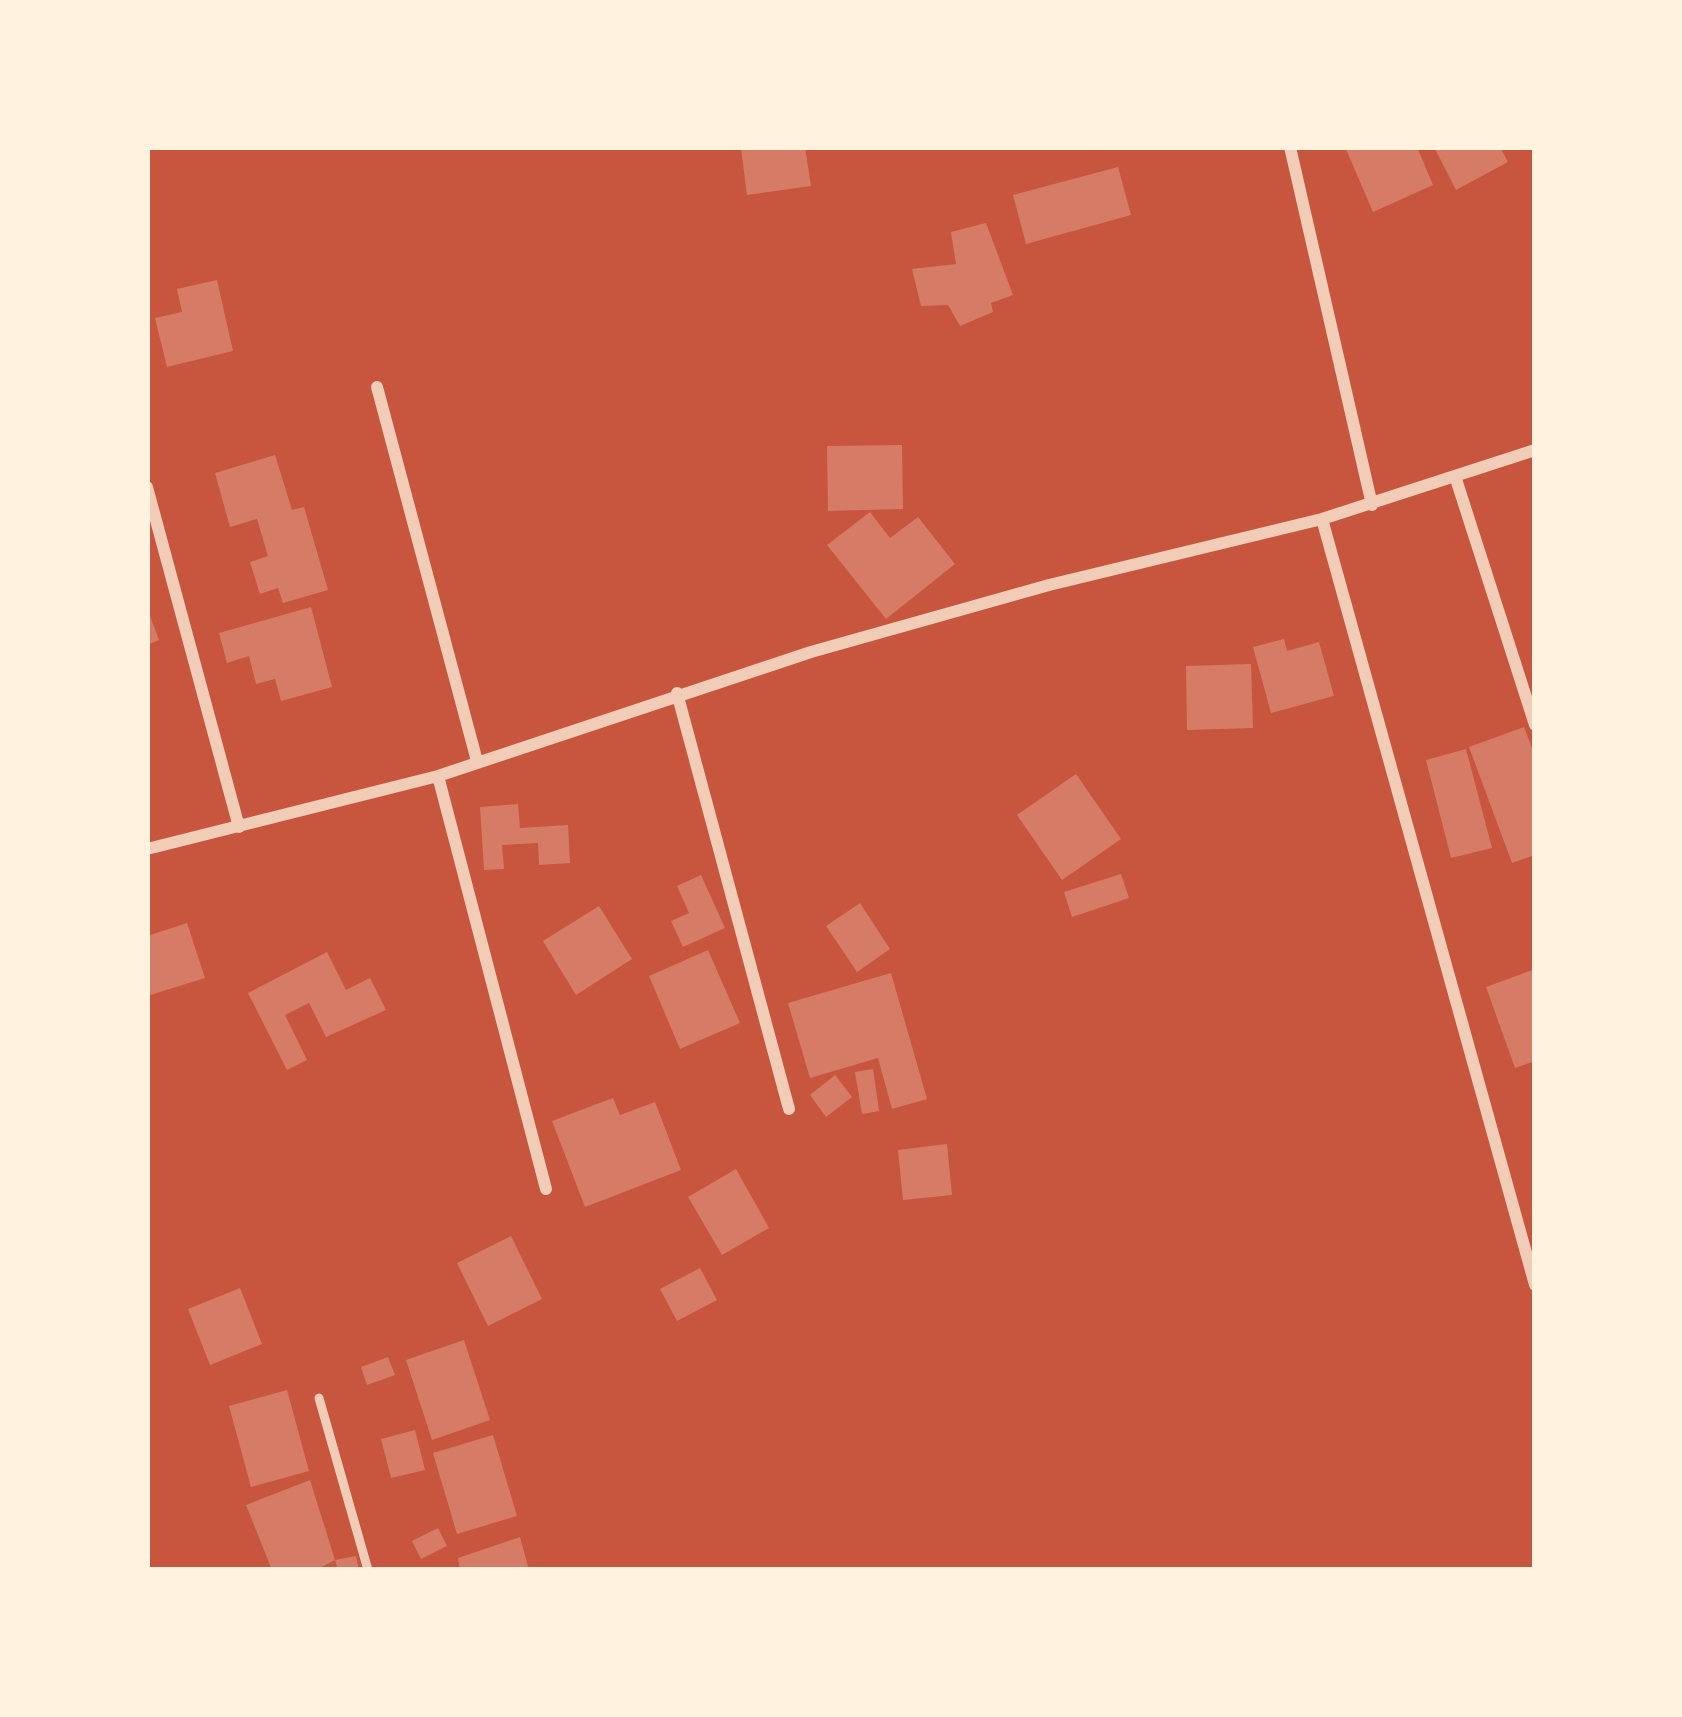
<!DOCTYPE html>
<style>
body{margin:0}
#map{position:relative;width:1682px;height:1717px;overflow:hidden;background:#c8553d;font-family:Jost,sans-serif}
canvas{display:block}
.frame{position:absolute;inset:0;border:150px solid #fff3e0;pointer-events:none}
</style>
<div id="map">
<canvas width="1682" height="1717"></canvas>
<div class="frame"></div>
</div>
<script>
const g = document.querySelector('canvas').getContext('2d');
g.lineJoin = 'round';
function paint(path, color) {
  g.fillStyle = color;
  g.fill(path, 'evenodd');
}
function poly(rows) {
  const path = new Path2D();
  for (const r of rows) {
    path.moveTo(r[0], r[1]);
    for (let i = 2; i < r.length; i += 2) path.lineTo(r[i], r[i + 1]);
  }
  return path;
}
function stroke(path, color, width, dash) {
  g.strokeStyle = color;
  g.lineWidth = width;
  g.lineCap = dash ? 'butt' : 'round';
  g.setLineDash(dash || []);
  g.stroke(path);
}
paint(poly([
 [805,147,811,186,747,195,741,148],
 [1345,147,1417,147,1433,185,1373,212],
 [1434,147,1500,147,1508,162,1456,190],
 [1118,167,1131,215,1026,244,1013,195],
 [986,223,1013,295,991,303,993,312,960,326,948,305,921,306,912,269,956,264,951,232],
 [217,280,233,351,167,367,155,318,182,312,177,289],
 [902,445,903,509,828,511,827,446],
 [275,455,292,510,304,507,328,590,283,603,278,588,260,594,250,562,268,556,257,519,230,527,215,473],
 [870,512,890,538,918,517,955,564,886,619,827,545],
 [311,607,332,687,281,701,275,679,256,684,249,656,227,663,219,633],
 [147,608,159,640,147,645],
 [1284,639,1287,651,1319,642,1334,696,1271,713,1253,647],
 [1251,664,1253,728,1187,730,1186,666],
 [1524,727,1535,756,1535,855,1512,863,1469,747],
 [1466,749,1492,848,1451,858,1426,760],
 [1076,774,1121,839,1062,880,1017,815],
 [518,804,520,828,568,825,570,863,539,865,538,843,502,845,504,869,484,870,480,807],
 [1121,874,1129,898,1072,917,1064,892],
 [701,875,725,928,683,947,671,921,689,913,677,886],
 [860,903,890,949,857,972,826,926],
 [599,906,632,959,576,995,543,941],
 [187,923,205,978,147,996,147,936],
 [708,950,740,1023,680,1049,649,976],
 [327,952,346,990,370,978,386,1010,326,1037,309,1003,285,1015,307,1060,287,1070,248,993],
 [1535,969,1535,1061,1515,1068,1486,987],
 [891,973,927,1099,892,1109,878,1058,810,1078,788,1003],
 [873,1069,879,1111,862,1114,855,1072],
 [835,1075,852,1097,826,1117,810,1095],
 [613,1098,620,1115,655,1102,681,1170,585,1207,552,1121],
 [947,1144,952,1195,903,1200,898,1150],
 [736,1169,769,1228,722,1255,688,1197],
 [511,1236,542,1299,488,1326,457,1263],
 [700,1268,717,1300,677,1321,660,1289],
 [240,1288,262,1344,210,1365,188,1309],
 [464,1340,490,1420,432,1440,406,1360],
 [388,1357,395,1375,367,1385,361,1367],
 [287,1390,309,1471,251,1487,229,1406],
 [415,1430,425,1470,391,1478,381,1439],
 [493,1435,517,1516,457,1534,433,1453],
 [310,1480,335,1560,316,1570,272,1570,246,1505],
 [438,1528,447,1546,421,1559,412,1541],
 [520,1537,529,1570,460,1570,458,1558],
 [356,1556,359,1570,338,1570,335,1560]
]), '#d67c66');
stroke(poly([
 [319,1398,368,1570]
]), '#f1ccb7', 9);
stroke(poly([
 [1290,147,1372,505],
 [377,387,477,761],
 [1455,476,1535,725],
 [147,487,239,827],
 [1322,519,1535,1285],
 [677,693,789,1109],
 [438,776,546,1189],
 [147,849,438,776,811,652,1049,585,1322,519,1535,450]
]), '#f1ccb7', 12);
</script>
